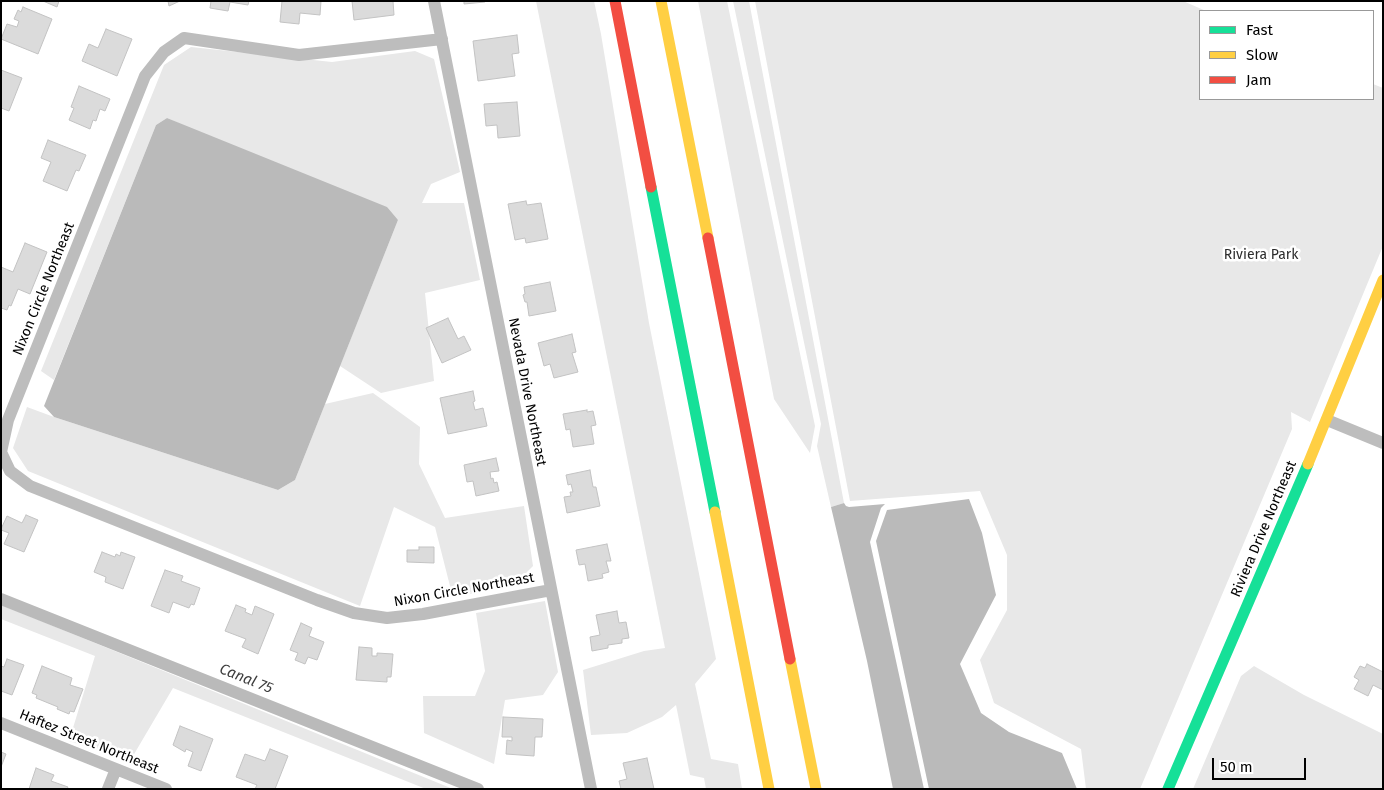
<!DOCTYPE html>
<style>
body{margin:0}
#map{position:relative;width:1384px;height:790px;overflow:hidden;background:#fff;font-family:"Fira Sans",sans-serif}
canvas{display:block}
.frame{position:absolute;inset:0;border:2px solid #000;pointer-events:none}
.legend{position:absolute;left:1199px;top:10px;width:175px;height:90px;box-sizing:border-box;background:#fff;border:1px solid #999;margin:0;padding:6px 9px;list-style:none;font-size:15px;color:#000}
.legend li{display:flex;align-items:center;gap:10px;height:25px}
.legend b{width:25px;border:1px solid #999}
.scale{position:absolute;left:1212px;top:758px;width:94px;height:22px;box-sizing:border-box;border:2px solid #000;border-top:0;padding-left:6px;font-size:15px;line-height:18px;white-space:nowrap;color:#000;-webkit-text-stroke:4px #fff;paint-order:stroke}
</style>
<div id="map">
<canvas width="1384" height="790"></canvas>
<div class="frame"></div>
<ul class="legend">
<li><b style="height:6px;background:#16e098"></b>Fast</li>
<li><b style="height:6px;background:#ffcf43"></b>Slow</li>
<li><b style="height:6px;background:#f24e42"></b>Jam</li>
</ul>
<div class="scale">50 m</div>
</div>
<script>
const g = document.querySelector('canvas').getContext('2d');
g.lineJoin = 'round';
function paint(path, color) {
  g.fillStyle = color;
  g.fill(path, 'evenodd');
}
function poly(rows) {
  const path = new Path2D();
  for (const r of rows) {
    path.moveTo(r[0], r[1]);
    for (let i = 2; i < r.length; i += 2) path.lineTo(r[i], r[i + 1]);
  }
  return path;
}
function stroke(path, color, width, dash) {
  g.strokeStyle = color;
  g.lineWidth = width;
  g.lineCap = dash ? 'butt' : 'round';
  g.setLineDash(dash || []);
  g.stroke(path);
}
function label(font, color, halo, rows, align = 'center') {
  g.font = font + ' "Fira Sans",sans-serif';
  g.lineWidth = 5;
  g.setLineDash([]);
  g.textBaseline = 'middle';
  g.strokeStyle = halo;
  g.fillStyle = color;
  for (const [text, x, y, turn = 0] of rows) {
    g.save();
    g.translate(x, y);
    g.rotate((+turn || 0) * Math.PI / 180);
    g.textAlign = isNaN(turn) ? turn : align;
    if (halo) g.strokeText(text, 0, 0);
    g.fillText(text, 0, 0);
    g.restore();
  }
}
paint(poly([
 [536,1,594,1,601,34,649,323,716,659,695,684,711,759,738,764,742,789,706,789,704,778,690,775,676,705,662,717,627,733,591,735,583,670,644,651,665,648],
 [698,1,727,1,815,426,810,453,774,399],
 [733,1,749,1,844,503,831,507,817,446,821,424],
 [755,1,1183,1,1206,11,1200,11,1200,99,1373,99,1373,84,1383,88,1383,246,1310,422,1291,412,1292,429,1140,789,1086,789,1081,749,994,703,980,660,1007,610,1007,555,980,491,850,501],
 [191,47,332,62,415,51,434,59,460,172,431,184,422,203,464,203,480,280,425,293,434,381,381,393,340,366,398,220,167,118,156,125,54,380,41,371,164,65],
 [373,393,420,427,419,464,445,518,524,506,533,566,516,583,465,595,451,590,435,527,394,507,360,606,28,471,13,448,27,407,54,417,278,490,295,480,325,404],
 [545,601,558,672,543,695,505,700,494,764,424,733,423,696,475,696,485,671,476,613],
 [1,605,46,623,453,789,426,789,173,688,130,761,69,741,95,656,1,619],
 [1254,666,1304,695,1383,734,1383,789,1193,789,1241,676]
]), '#e8e8e8');
paint(poly([
 [167,118,387,207,398,220,295,480,278,490,54,417,44,406,156,125],
 [969,499,982,533,996,595,960,664,981,713,1009,732,1062,753,1077,789,929,789,876,541,887,510],
 [844,503,846,506,849,507,885,504,881,508,870,542,924,789,893,789,867,661,831,507]
]), '#bababa');
stroke(poly([
 [1,599,478,789]
]), '#bababa', 12);
const building = poly([
 [43,1,59,1,57,7,43,1],
 [168,1,180,1,169,6,168,1],
 [211,1,249,1,248,5,230,2,228,11,210,8,211,1],
 [282,1,321,1,320,15,300,13,299,24,280,22,282,1],
 [352,1,393,1,394,15,354,20,352,1],
 [464,1,485,1,485,2,464,4,464,1],
 [23,7,52,19,38,54,1,39,7,24,17,27,19,21,14,19,18,10,21,12,23,7],
 [106,29,132,39,117,76,82,61,89,44,98,48,106,29],
 [517,35,519,53,512,54,515,76,478,81,473,41,517,35],
 [1,70,22,78,9,111,1,108,1,70],
 [79,86,110,99,105,111,100,109,96,121,93,120,90,129,69,120,74,108,71,107,79,86],
 [517,102,520,136,498,138,497,125,486,126,484,104,517,102],
 [48,140,86,155,79,171,76,170,67,191,43,181,51,162,41,158,48,140],
 [526,201,527,205,541,203,548,239,526,243,525,238,515,240,508,204,526,201],
 [25,243,47,252,30,294,18,289,11,306,9,305,7,310,1,308,1,267,13,272,25,243],
 [550,282,556,311,529,316,527,302,525,302,523,295,525,294,524,287,550,282],
 [448,318,458,339,464,336,471,350,442,363,426,328,448,318],
 [572,334,576,352,572,353,578,372,554,378,550,364,544,366,538,343,572,334],
 [473,391,475,401,473,402,475,410,483,408,487,426,448,434,440,398,473,391],
 [587,410,587,412,593,411,596,425,591,426,594,444,573,447,570,429,566,430,563,414,587,410],
 [496,458,499,471,490,472,491,479,493,478,494,483,497,482,499,491,476,496,473,481,467,482,464,465,496,458],
 [590,470,593,487,596,487,600,506,567,513,564,497,571,496,570,492,573,492,571,484,568,485,566,475,590,470],
 [26,515,38,520,24,552,4,544,9,533,1,530,1,529,7,516,22,523,26,515],
 [607,544,611,561,606,561,609,572,602,574,603,578,588,581,585,564,579,565,576,550,607,544],
 [419,547,434,547,434,563,407,562,407,550,419,550,419,547],
 [102,552,115,557,116,554,120,556,121,552,135,557,123,589,105,582,106,577,94,572,102,552],
 [165,570,183,576,181,581,200,588,194,605,191,604,189,608,173,602,169,613,151,606,165,570],
 [236,605,246,609,245,612,252,615,255,606,274,614,258,654,242,647,246,639,225,631,236,605],
 [617,611,619,623,626,622,629,638,622,639,622,643,608,645,608,648,592,651,590,637,600,635,596,615,617,611],
 [301,623,312,628,309,636,324,642,317,660,308,657,305,664,295,660,298,653,290,650,301,623],
 [359,647,372,648,372,656,377,656,377,653,393,654,391,677,387,677,387,682,356,680,359,647],
 [7,659,24,665,12,695,1,691,1,666,4,667,7,659],
 [1367,664,1383,672,1383,690,1373,685,1368,696,1354,689,1359,680,1354,677,1360,666,1365,668,1367,664],
 [42,666,72,678,70,685,83,689,74,712,70,711,69,714,57,709,58,707,36,698,37,695,32,693,42,666],
 [503,717,543,719,542,737,535,737,534,756,506,754,507,740,512,741,512,737,502,737,503,717],
 [180,726,213,739,201,771,188,766,193,752,186,749,185,752,173,745,180,726],
 [270,749,288,756,275,789,255,789,257,785,236,777,245,754,265,761,270,749],
 [1,752,6,754,1,767,1,752],
 [647,758,654,789,621,789,619,781,627,779,623,763,647,758],
 [36,768,54,775,51,781,68,787,67,789,29,789,36,768]
]);
paint(building, '#dbdbdb');
stroke(building, '#c3c3c3', 1);
stroke(poly([
 [434,1,591,789],
 [442,39,299,55,184,38,164,52,145,76,8,420,1,452,10,471,30,486,317,600,354,613,387,618,423,614,551,590],
 [1327,420,1383,443],
 [1,723,166,789],
 [108,789,116,769]
]), '#bdbdbd', 12);
stroke(poly([
 [651,187,715,512],
 [1168,789,1308,464]
]), '#16e098', 11);
stroke(poly([
 [661,1,708,238],
 [1308,464,1383,280],
 [715,512,769,789],
 [790,659,816,789]
]), '#ffcf43', 11);
stroke(poly([
 [615,1,651,187],
 [708,238,790,659]
]), '#f24e42', 11);
label('14px', '#2c2c2c', '#fff', [
 ["Riviera Park",1261,255]
]);
label('14px', '#000', '#fff', [
 ["Nixon Circle Northeast",44,289,-68],
 ["Nevada Drive Northeast",527,392,79],
 ["Riviera Drive Northeast",1264,529,-67],
 ["Nixon Circle Northeast",464,590,-10],
 ["Haftez Street Northeast",89,742,22]
]);
label('italic 15px', '#3d3d3d', '#fff', [
 ["Canal 75",246,679,22]
]);
</script>
